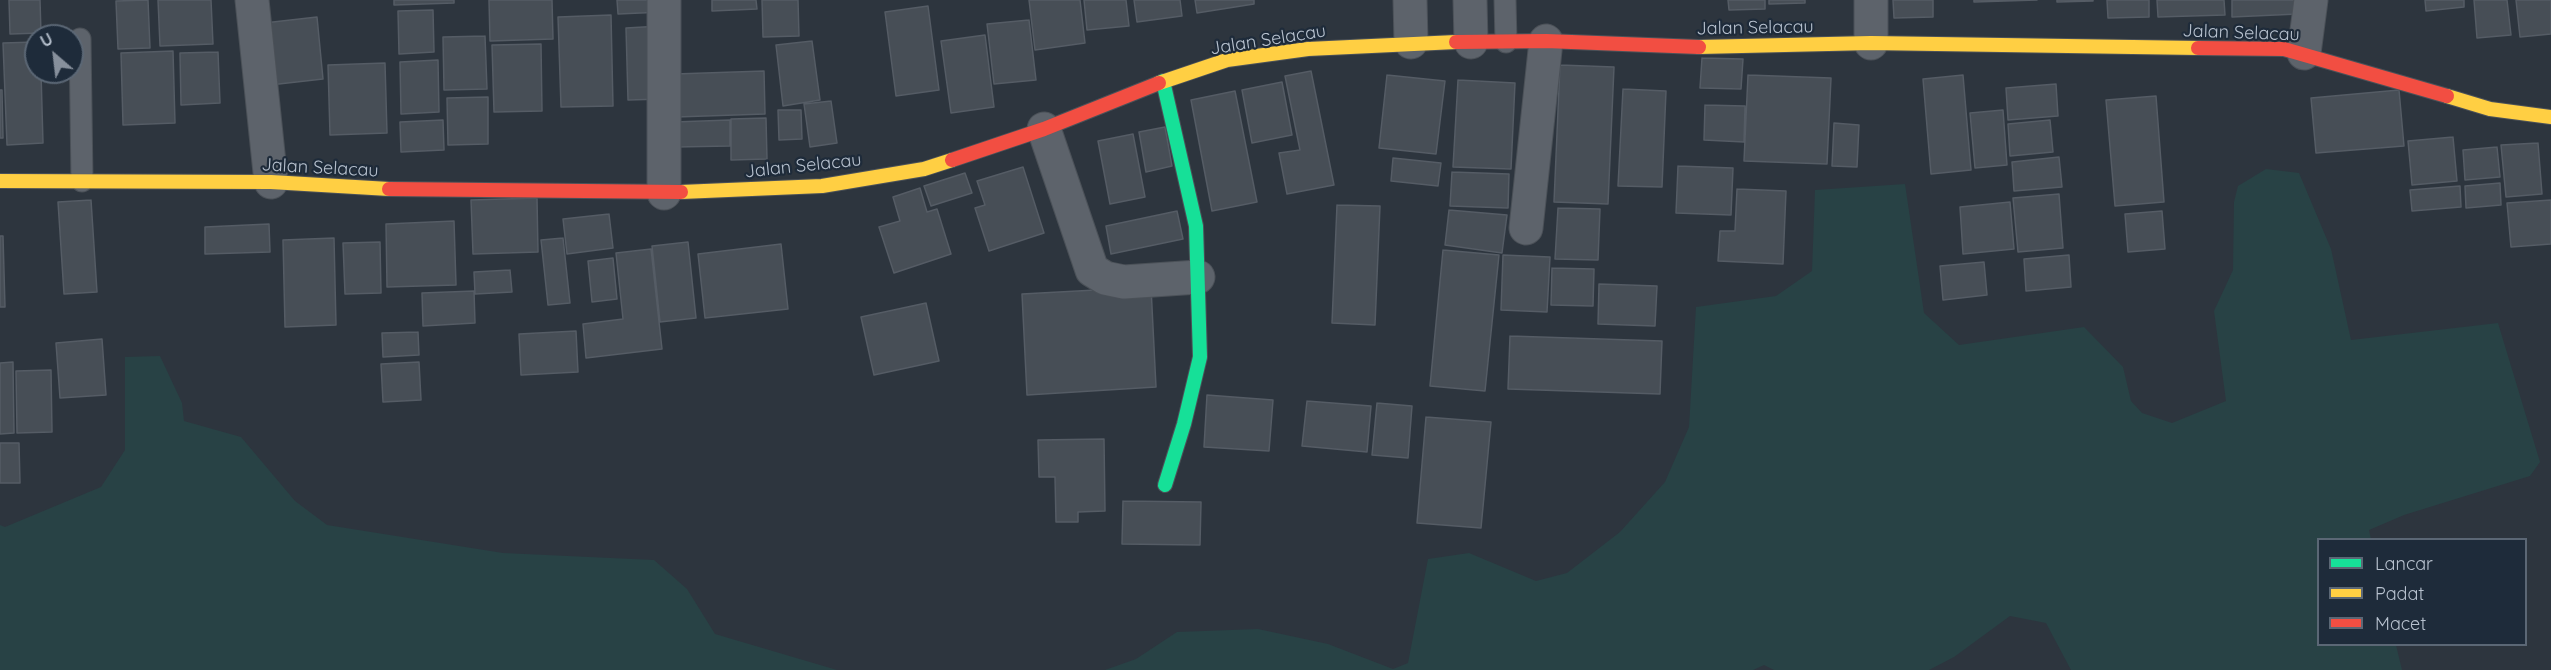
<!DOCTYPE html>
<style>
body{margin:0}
#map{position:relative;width:2551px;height:670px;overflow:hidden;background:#2d353e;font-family:Quicksand,sans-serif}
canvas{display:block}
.legend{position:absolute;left:2317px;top:538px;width:210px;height:108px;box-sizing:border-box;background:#1e2b3a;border:2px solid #5b6775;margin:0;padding:8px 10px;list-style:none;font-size:18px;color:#b7c1ce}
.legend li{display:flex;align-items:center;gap:12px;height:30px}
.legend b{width:30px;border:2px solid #5b6775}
.north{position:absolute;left:24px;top:24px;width:60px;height:60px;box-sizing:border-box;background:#1e2b3a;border:2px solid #5b6775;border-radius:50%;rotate:332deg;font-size:16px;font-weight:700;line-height:24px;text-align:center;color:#b7c1ce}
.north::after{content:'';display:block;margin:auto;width:21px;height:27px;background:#87909c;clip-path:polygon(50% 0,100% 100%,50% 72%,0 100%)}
</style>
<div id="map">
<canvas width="2551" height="670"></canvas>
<ul class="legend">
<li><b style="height:8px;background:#16e098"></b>Lancar</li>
<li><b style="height:8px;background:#ffcf43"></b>Padat</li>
<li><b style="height:8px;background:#f24e42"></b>Macet</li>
</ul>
<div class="north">U</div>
</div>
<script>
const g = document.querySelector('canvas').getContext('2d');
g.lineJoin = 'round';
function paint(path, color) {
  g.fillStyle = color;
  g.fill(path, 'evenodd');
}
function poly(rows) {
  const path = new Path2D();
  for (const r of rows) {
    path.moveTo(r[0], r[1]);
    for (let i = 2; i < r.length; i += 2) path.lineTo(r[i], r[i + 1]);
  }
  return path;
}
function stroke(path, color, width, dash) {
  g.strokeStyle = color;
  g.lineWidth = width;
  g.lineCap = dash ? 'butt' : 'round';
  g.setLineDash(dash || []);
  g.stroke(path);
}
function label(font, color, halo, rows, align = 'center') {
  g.font = font + ' Quicksand,sans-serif';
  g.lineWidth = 4.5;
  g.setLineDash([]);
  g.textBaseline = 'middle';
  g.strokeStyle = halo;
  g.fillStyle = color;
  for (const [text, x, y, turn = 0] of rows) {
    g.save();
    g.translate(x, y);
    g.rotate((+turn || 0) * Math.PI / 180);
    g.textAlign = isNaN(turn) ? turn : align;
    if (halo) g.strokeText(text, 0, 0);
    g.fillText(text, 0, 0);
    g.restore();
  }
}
paint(poly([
 [2266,169,2299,173,2331,249,2351,340,2498,323,2540,462,2530,476,2404,515,2369,530,2371,539,2318,540,2318,644,2396,645,2402,670,2071,670,2046,623,2010,616,1954,657,1929,670,1774,670,1764,665,1753,670,1105,670,1136,659,1177,632,1258,629,1328,644,1393,669,1408,663,1428,559,1469,553,1536,581,1567,573,1620,532,1665,482,1689,427,1696,307,1776,296,1812,271,1815,190,1905,184,1924,313,1959,345,2084,327,2123,367,2131,401,2142,413,2172,423,2226,401,2214,311,2233,270,2234,202,2238,186],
 [160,356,182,403,184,421,241,437,295,501,327,525,503,553,654,560,687,589,715,634,837,670,0,670,0,525,5,527,101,487,125,450,125,357]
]), '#284245');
const building = poly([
 [9,0,40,0,41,33,10,34,9,0],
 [148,0,150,48,118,49,116,1,148,0],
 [158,0,211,0,213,44,160,46,158,0],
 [394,0,454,0,454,3,394,5,394,0],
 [489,0,552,0,553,39,490,41,489,0],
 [617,0,662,0,663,12,618,14,617,0],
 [712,0,756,0,757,9,712,11,712,0],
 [762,0,798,0,799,36,763,37,762,0],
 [1029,0,1080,0,1085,43,1035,50,1029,0],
 [1084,0,1126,0,1129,26,1087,30,1084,0],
 [1134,0,1180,0,1182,16,1137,22,1134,0],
 [1195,0,1254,0,1254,4,1197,13,1195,0],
 [1728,0,1765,0,1765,9,1729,10,1728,0],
 [1769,0,1805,0,1805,3,1769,4,1769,0],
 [1893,0,1933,0,1933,17,1894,18,1893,0],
 [1974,0,2037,0,1974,2,1974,0],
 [2057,0,2093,0,2093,1,2057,2,2057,0],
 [2107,0,2149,0,2149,17,2108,18,2107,0],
 [2157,0,2224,0,2225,15,2158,17,2157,0],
 [2232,0,2298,0,2298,14,2232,17,2232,0],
 [2425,0,2464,0,2464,7,2426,11,2425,0],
 [2474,0,2507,0,2511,35,2477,38,2474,0],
 [2516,0,2551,0,2551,34,2520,37,2516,0],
 [928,6,939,90,896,96,885,12,928,6],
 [433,10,434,52,399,54,398,11,433,10],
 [611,15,613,106,561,107,558,17,611,15],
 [317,17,323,79,270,85,264,23,317,17],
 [1029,20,1036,80,994,84,987,24,1029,20],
 [661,26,663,99,628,100,626,28,661,26],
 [985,35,994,107,951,113,941,41,985,35],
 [485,36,487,89,444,90,443,37,485,36],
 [812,41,820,100,783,106,776,45,812,41],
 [36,42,36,72,41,72,43,143,7,145,3,43,36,42],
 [541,44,542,111,494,112,492,45,541,44],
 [173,51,175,123,123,125,121,53,173,51],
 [218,52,220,103,181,105,180,53,218,52],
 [1702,58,1743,59,1741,89,1700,88,1702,58],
 [438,60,439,112,401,114,400,62,438,60],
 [385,63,387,133,330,135,328,65,385,63],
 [1560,65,1614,67,1608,204,1554,202,1560,65],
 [764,71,765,114,676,117,675,74,764,71],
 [1311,71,1334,185,1287,194,1279,153,1300,150,1285,76,1311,71],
 [1387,75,1445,81,1436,154,1379,148,1387,75],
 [1748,75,1831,78,1827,164,1744,161,1748,75],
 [1963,75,1971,170,1931,174,1923,79,1963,75],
 [1458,80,1515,83,1511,169,1453,167,1458,80],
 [1282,82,1292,135,1252,143,1242,90,1282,82],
 [2056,84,2058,116,2008,120,2006,88,2056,84],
 [1623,89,1666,91,1662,187,1618,186,1623,89],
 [0,90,2,90,3,138,0,138,0,90],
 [2399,90,2404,146,2316,153,2311,98,2399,90],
 [1235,91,1257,202,1212,211,1191,100,1235,91],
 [2156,96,2164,202,2115,206,2106,100,2156,96],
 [488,97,488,144,448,145,447,98,488,97],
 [831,101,837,143,810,147,804,104,831,101],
 [1705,105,1745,106,1744,142,1704,140,1705,105],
 [778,110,801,110,802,139,779,140,778,110],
 [2003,110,2007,165,1975,168,1970,113,2003,110],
 [766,118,767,159,731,160,731,119,766,118],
 [443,120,444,150,401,152,400,122,443,120],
 [730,120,730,146,675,147,674,122,730,120],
 [2050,120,2053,152,2010,156,2008,124,2050,120],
 [1834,123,1859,125,1857,167,1832,166,1834,123],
 [1165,127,1172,166,1146,172,1139,132,1165,127],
 [1133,134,1145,197,1110,204,1098,141,1133,134],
 [2453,137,2457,181,2412,185,2408,141,2453,137],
 [2538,143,2542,194,2506,197,2501,145,2538,143],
 [2497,147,2500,177,2465,180,2463,150,2497,147],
 [2059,157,2062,187,2014,191,2012,162,2059,157],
 [1393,158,1441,163,1438,186,1391,181,1393,158],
 [1678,166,1733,168,1731,215,1676,213,1678,166],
 [1023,167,1044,233,989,251,975,208,985,205,977,181,1023,167],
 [1452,172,1509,174,1508,208,1450,206,1452,172],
 [965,173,972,193,931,206,924,186,965,173],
 [2500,183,2501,205,2466,208,2465,186,2500,183],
 [2460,186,2461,207,2412,211,2410,190,2460,186],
 [920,188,927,212,937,209,951,254,894,273,879,227,900,221,893,197,920,188],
 [1737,189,1786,191,1783,264,1718,261,1720,231,1735,231,1737,189],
 [2059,194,2063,248,2018,252,2013,198,2059,194],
 [537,198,538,252,473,254,471,200,537,198],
 [91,200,97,292,64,294,58,202,91,200],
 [2551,200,2551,244,2511,247,2507,203,2551,200],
 [2010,202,2014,249,1963,254,1960,207,2010,202],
 [1337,205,1380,206,1375,325,1332,323,1337,205],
 [1558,208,1600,209,1598,260,1555,259,1558,208],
 [1449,210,1507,215,1502,253,1445,245,1449,210],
 [1177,211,1183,239,1111,254,1106,226,1177,211],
 [2162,211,2165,249,2128,252,2125,214,2162,211],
 [609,214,613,248,567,254,563,219,609,214],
 [454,221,456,285,387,287,386,224,454,221],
 [269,224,270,252,205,254,205,227,269,224],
 [0,236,3,236,5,307,0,307,0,236],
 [334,238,336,325,285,327,283,240,334,238],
 [563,238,570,303,548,305,541,240,563,238],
 [380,242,381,293,345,294,343,243,380,242],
 [688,242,696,318,660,322,652,246,688,242],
 [781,244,788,309,705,318,698,254,781,244],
 [651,249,662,349,586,358,583,324,623,319,616,253,651,249],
 [1443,250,1499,255,1485,391,1430,386,1443,250],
 [1503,255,1550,257,1547,312,1501,310,1503,255],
 [2069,255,2071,287,2026,291,2024,259,2069,255],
 [613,258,617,299,592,302,588,261,613,258],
 [1984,262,1987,295,1943,300,1940,266,1984,262],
 [1552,268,1594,269,1593,306,1551,305,1552,268],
 [510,270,512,292,475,294,474,272,510,270],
 [1599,284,1657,286,1655,326,1598,324,1599,284],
 [1151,287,1156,387,1027,395,1022,294,1151,287],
 [474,291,475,323,423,326,422,293,474,291],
 [926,303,939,361,874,375,861,317,926,303],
 [576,331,578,372,521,375,519,334,576,331],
 [418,332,419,355,383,357,382,333,418,332],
 [1510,336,1662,341,1660,394,1508,389,1510,336],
 [102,339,106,395,60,398,56,343,102,339],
 [13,362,14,433,0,434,0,363,13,362],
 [419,362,421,400,383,402,381,364,419,362],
 [51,370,52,432,17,433,16,371,51,370],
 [1207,395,1273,400,1269,451,1204,447,1207,395],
 [1307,401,1371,406,1367,452,1302,446,1307,401],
 [1377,403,1412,406,1408,458,1372,455,1377,403],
 [1426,417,1491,422,1481,528,1417,523,1426,417],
 [1104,439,1105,511,1078,512,1078,522,1056,522,1055,477,1039,477,1038,440,1104,439],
 [0,443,19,443,20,483,0,483,0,443],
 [1123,501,1201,502,1200,545,1122,544,1123,501]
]);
paint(building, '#474e56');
stroke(building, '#555c65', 1.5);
const lane = poly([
 [1505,0,1506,42],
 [80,39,82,181]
]);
const street = poly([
 [252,0,271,182],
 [664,0,664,193],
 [1410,0,1411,42],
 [1470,0,1471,42],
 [1871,43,1871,0],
 [2304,53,2311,0],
 [1044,129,1092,270,1105,278,1124,282,1198,277],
 [1526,228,1546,41]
]);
const fast = poly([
 [1163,81,1196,226,1200,357,1184,424,1165,485]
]);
const slow = poly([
 [1699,47,1871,43,2198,48],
 [1159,83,1227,60,1308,49,1456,42],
 [2447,96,2490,109,2551,117],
 [0,181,271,182,389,189],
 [681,192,822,186,924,169,952,160]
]);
const jam = poly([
 [1456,42,1546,41,1699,47],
 [2198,48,2284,49,2447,96],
 [952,160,1044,129,1159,83],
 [389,189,681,192]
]);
stroke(lane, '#4b5158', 23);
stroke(street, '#4b5158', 35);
stroke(fast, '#4b5158', 16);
stroke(slow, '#4b5158', 16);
stroke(jam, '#4b5158', 16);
stroke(lane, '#5d636b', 21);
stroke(street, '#5d636b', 33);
stroke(fast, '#16e098', 14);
stroke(slow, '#ffcf43', 14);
stroke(jam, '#f24e42', 14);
label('18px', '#b7c1ce', '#1e2b3a', [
 ["Jalan Selacau",1755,28,-1],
 ["Jalan Selacau",2241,33,2],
 ["Jalan Selacau",1268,40,-9],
 ["Jalan Selacau",803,166,-6],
 ["Jalan Selacau",320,168,3]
]);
</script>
